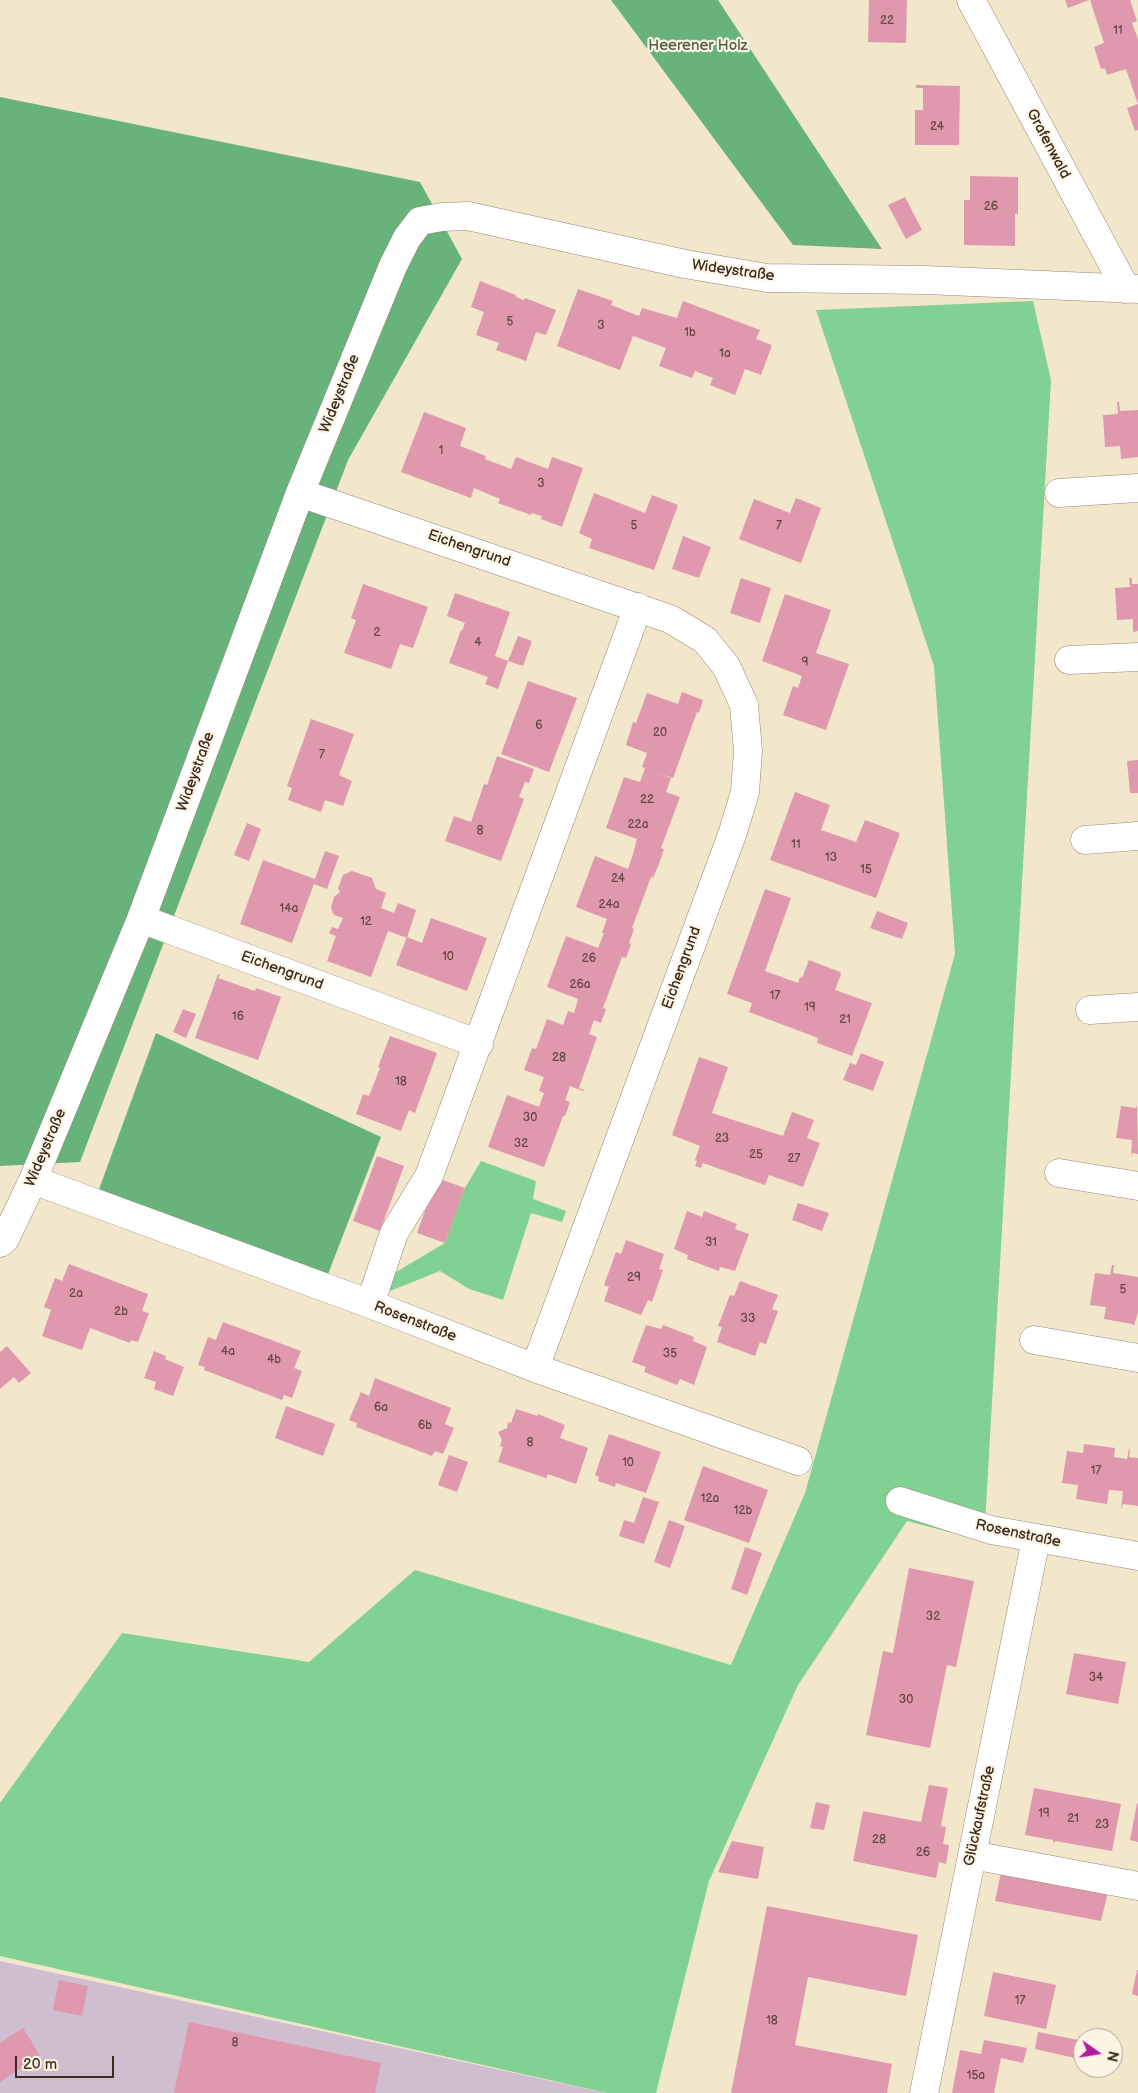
<!DOCTYPE html>
<meta charset="utf-8">
<style>
body{margin:0}
#map{position:relative;width:1138px;height:2093px;overflow:hidden;background:#f2e7cb;font-family:"Balsamiq Sans",sans-serif}
canvas{display:block}
.north{position:absolute;left:1073px;top:2028px;width:50px;height:50px;box-sizing:border-box;background:#fcf5e5;border:1px solid #afa495;border-radius:50%;rotate:103deg;font-size:14px;font-weight:700;line-height:20px;text-align:center;color:#3b2a1e}
.north::after{content:'';display:block;margin:auto;width:18px;height:22px;background:#b5179e;clip-path:polygon(50% 0,100% 100%,50% 72%,0 100%)}
.scale{position:absolute;left:15px;top:2056px;width:99px;height:22px;box-sizing:border-box;border:2px solid #3b2a1e;border-top:0;padding-left:6px;font-size:15px;line-height:18px;white-space:nowrap;color:#3b2a1e;-webkit-text-stroke:4px #fcf5e5;paint-order:stroke}
</style>
<div id="map">
<canvas width="1138" height="2093"></canvas>
<div class="north">N</div>
<div class="scale">20 m</div>
</div>
<script>
const g = document.querySelector('canvas').getContext('2d');
g.lineJoin = 'round';
function paint(path, color) {
  g.fillStyle = color;
  g.fill(path, 'evenodd');
}
function poly(rows) {
  const path = new Path2D();
  for (const r of rows) {
    path.moveTo(r[0], r[1]);
    for (let i = 2; i < r.length; i += 2) path.lineTo(r[i], r[i + 1]);
  }
  return path;
}
function stroke(path, color, width, dash) {
  g.strokeStyle = color;
  g.lineWidth = width;
  g.lineCap = dash ? 'butt' : 'round';
  g.setLineDash(dash || []);
  g.stroke(path);
}
function label(font, color, halo, rows, align = 'center') {
  g.font = font + ' "Balsamiq Sans",sans-serif';
  g.lineWidth = 4.5;
  g.setLineDash([]);
  g.textBaseline = 'middle';
  g.strokeStyle = halo;
  g.fillStyle = color;
  for (const [text, x, y, turn = 0] of rows) {
    g.save();
    g.translate(x, y);
    g.rotate((+turn || 0) * Math.PI / 180);
    g.textAlign = isNaN(turn) ? turn : align;
    if (halo) g.strokeText(text, 0, 0);
    g.fillText(text, 0, 0);
    g.restore();
  }
}
paint(poly([
 [0,1961,606,2093,0,2093]
]), '#cebed0');
paint(poly([
 [1033,301,1051,380,984,1541,907,1521,798,1685,709,1881,656,2093,607,2093,0,1956,0,1803,122,1633,309,1662,415,1570,731,1665,805,1493,955,954,934,666,816,310],
 [481,1161,536,1181,533,1199,566,1211,562,1222,531,1213,503,1300,469,1289,440,1271,380,1295,386,1278,445,1243,465,1188]
]), '#80d192');
paint(poly([
 [611,0,718,0,882,249,793,245],
 [0,97,420,182,462,259,348,460,80,1162,0,1166],
 [156,1033,381,1137,323,1287,94,1203]
]), '#68b37c');
paint(poly([
 [869,0,907,0,906,43,868,42],
 [1065,0,1089,0,1068,8],
 [1090,0,1130,0,1137,21,1132,23,1138,39,1138,104,1126,69,1107,75,1105,68,1101,69,1094,47,1104,43],
 [916,85,960,86,959,145,915,145,915,110,923,110,923,88,916,88],
 [1138,104,1138,130,1135,131,1127,108],
 [970,176,1018,177,1018,214,1015,214,1015,246,964,245,964,200,970,200],
 [905,197,922,230,906,239,888,205],
 [480,281,516,295,516,297,524,300,525,298,556,310,546,335,536,332,526,361,496,350,499,343,476,335,484,312,471,307],
 [578,289,613,301,611,305,639,316,642,308,677,318,683,301,760,330,756,339,772,345,761,375,745,369,735,395,710,385,713,378,695,371,692,378,659,366,666,348,633,336,620,370,557,346],
 [1117,402,1119,402,1120,411,1138,410,1138,457,1121,459,1120,446,1105,447,1103,415,1118,414],
 [424,412,466,428,460,446,486,456,485,459,511,469,516,457,548,469,552,457,583,468,562,527,541,519,542,516,531,513,531,515,498,503,500,499,474,488,471,498,401,472],
 [594,493,645,513,652,495,678,505,654,570,589,548,592,539,579,533],
 [796,498,821,508,801,563,739,539,754,499,790,513],
 [683,536,711,547,699,578,672,569],
 [741,578,771,588,760,623,730,613],
 [1129,578,1132,578,1132,584,1138,584,1138,631,1133,632,1133,619,1117,620,1115,588,1130,587],
 [363,584,428,607,413,648,400,644,391,669,344,653,356,620,351,618],
 [455,593,510,612,495,656,508,661,518,636,532,641,523,666,508,661,498,689,485,684,488,677,449,663,461,630,462,631,465,623,447,616],
 [785,594,831,610,816,653,849,664,826,730,783,715,793,686,798,688,802,676,762,661],
 [528,681,577,698,549,772,501,754],
 [682,692,703,700,699,713,697,712,673,778,657,773,671,778,666,792,680,797,661,848,664,849,659,864,653,878,651,877,632,928,634,929,629,943,631,944,626,958,622,957,603,1008,606,1009,601,1023,594,1020,589,1034,597,1037,579,1088,584,1090,583,1091,570,1086,565,1100,570,1102,565,1116,563,1116,544,1167,488,1147,507,1095,539,1107,544,1093,539,1091,544,1077,524,1070,532,1048,536,1049,547,1019,563,1025,568,1011,574,1013,578,999,547,987,566,936,598,948,604,933,602,933,607,919,576,907,595,856,628,869,633,854,637,839,606,828,624,777,640,782,645,768,642,767,647,753,626,745,633,722,636,723,647,693,678,704],
 [311,719,354,734,339,775,352,781,343,806,325,800,321,812,288,800,292,788,287,786],
 [497,756,534,769,529,783,525,782,519,797,524,799,501,861,445,841,454,816,471,822,484,784,487,785],
 [1138,760,1138,793,1130,793,1127,761],
 [795,792,830,805,821,830,856,842,865,820,900,833,876,898,770,860],
 [247,823,261,829,249,861,234,855],
 [325,851,339,856,327,889,314,884,292,943,240,924,263,860,315,879],
 [352,871,372,878,376,889,386,893,381,908,394,913,398,903,416,910,407,938,388,931,371,977,327,961,336,936,329,933,332,927,338,929,343,918,334,915,331,908,334,897,340,892,338,888,343,875],
 [765,889,791,898,765,971,798,983,800,977,802,978,809,960,840,972,841,974,835,990,872,1003,852,1056,817,1043,818,1038,749,1012,752,1003,727,994],
 [877,911,908,923,902,939,870,928],
 [431,918,487,938,467,991,396,965,407,937,422,943],
 [218,974,220,975,218,978,255,991,256,988,281,997,258,1060,195,1038],
 [183,1009,196,1014,186,1038,173,1032],
 [390,1036,437,1053,415,1113,409,1110,401,1131,356,1114,363,1094,369,1096,380,1068,378,1067],
 [861,1053,884,1062,873,1091,843,1080,850,1063,856,1065],
 [699,1057,728,1067,712,1113,783,1136,792,1112,814,1120,807,1138,820,1143,803,1187,769,1175,765,1185,703,1163,701,1168,695,1166,697,1161,695,1160,700,1146,672,1135],
 [1137,1105,1138,1154,1132,1153,1131,1158,1132,1140,1116,1138,1121,1106,1136,1108],
 [377,1156,404,1166,380,1231,353,1221],
 [437,1178,465,1188,445,1243,417,1233],
 [798,1203,829,1213,822,1231,792,1220],
 [687,1211,702,1217,704,1211,737,1224,735,1229,749,1234,735,1271,720,1267,719,1271,687,1259,688,1255,674,1249],
 [626,1240,664,1254,659,1269,663,1270,652,1302,648,1300,641,1315,604,1301,609,1287,604,1285,616,1252,621,1254],
 [69,1264,148,1294,142,1311,149,1313,138,1342,131,1340,130,1343,90,1328,82,1350,42,1336,51,1310,44,1307,55,1278,62,1281],
 [1112,1265,1114,1265,1113,1273,1138,1277,1138,1312,1134,1326,1132,1324,1104,1319,1106,1307,1090,1305,1095,1273,1110,1275],
 [740,1281,778,1295,772,1309,778,1311,766,1344,760,1342,755,1356,717,1342,722,1327,718,1326,730,1295,734,1296],
 [223,1322,301,1351,294,1368,302,1371,292,1398,284,1395,282,1400,204,1370,205,1367,198,1365,208,1337,216,1340],
 [646,1325,661,1329,663,1325,694,1337,693,1341,707,1347,694,1385,680,1379,677,1385,644,1372,646,1367,632,1362],
 [7,1346,31,1373,19,1383,14,1377,0,1389,0,1352],
 [154,1351,166,1356,165,1359,184,1367,173,1396,154,1389,156,1382,144,1378],
 [375,1378,451,1408,445,1424,454,1428,443,1454,435,1451,432,1456,356,1427,357,1423,349,1420,361,1392,369,1396],
 [286,1406,335,1424,323,1456,275,1438],
 [516,1409,538,1416,538,1414,565,1425,560,1438,588,1448,576,1484,548,1474,546,1478,498,1462,503,1447,500,1446,502,1440,498,1432,507,1428,508,1422,511,1423],
 [609,1434,661,1452,646,1493,616,1483,615,1487,598,1481,599,1477,595,1475],
 [1084,1444,1115,1448,1114,1457,1127,1459,1129,1449,1130,1449,1129,1457,1138,1458,1138,1506,1123,1504,1121,1509,1123,1491,1109,1490,1107,1504,1076,1499,1078,1485,1062,1483,1067,1451,1083,1453],
 [449,1455,468,1462,457,1492,438,1485],
 [703,1466,768,1490,749,1543,684,1520],
 [643,1497,659,1502,644,1544,619,1536,624,1520,634,1523],
 [669,1520,685,1526,670,1568,654,1562],
 [745,1547,762,1553,747,1595,731,1589],
 [909,1568,974,1581,956,1667,947,1665,930,1748,866,1735,883,1651,893,1653],
 [1074,1653,1126,1662,1118,1704,1066,1694],
 [929,1785,948,1788,941,1826,946,1827,943,1844,949,1845,946,1864,939,1862,936,1878,853,1861,863,1811,921,1822],
 [1034,1788,1121,1804,1112,1851,1055,1841,1054,1844,1053,1840,1025,1835],
 [816,1802,830,1805,824,1830,810,1828],
 [1137,1803,1138,1804,1138,1842,1130,1840],
 [732,1841,764,1847,758,1879,718,1872],
 [1001,1872,1108,1892,1101,1921,995,1901],
 [767,1906,918,1935,906,1996,808,1977,795,2045,892,2064,887,2093,731,2093],
 [1137,1970,1138,1970,1138,1996,1132,1994],
 [993,1972,1056,1985,1046,2029,984,2016],
 [59,1980,88,1986,82,2016,53,2010],
 [189,2022,381,2063,375,2093,174,2093],
 [23,2028,40,2055,0,2082,0,2043],
 [1038,2032,1083,2041,1079,2059,1035,2049],
 [984,2040,1027,2048,1023,2063,1001,2058,994,2093,952,2093,960,2050,981,2054]
]), '#e098ae');
const minor = poly([
 [971,0,1126,289],
 [300,493,670,619,705,640,726,666,744,705,748,751,745,792,733,832,535,1368],
 [1059,493,1138,488],
 [1069,660,1138,657],
 [1085,840,1138,836],
 [141,919,479,1044],
 [1090,1010,1138,1007],
 [1059,1173,1138,1186],
 [33,1180,370,1304,535,1368,798,1461],
 [0,1243,5,1239,33,1180,141,919,300,493,393,266,407,238,420,221,442,217,468,216,685,264,767,278,925,280,1138,289],
 [370,1304,394,1233,429,1176,638,607],
 [1034,1340,1138,1358],
 [900,1501,991,1530,1138,1556],
 [972,1855,1138,1886],
 [924,2093,1036,1539]
]);
stroke(minor, '#968874', 29);
stroke(minor, '#fff', 28);
label('12px', '#644642', null, [
 ["22",887,21],
 ["11",1118,31],
 ["24",937,127],
 ["26",991,207],
 ["5",510,322],
 ["3",601,326],
 ["1b",690,333],
 ["1a",725,354],
 ["1",441,451],
 ["3",541,484],
 ["5",634,526],
 ["7",779,526],
 ["2",377,633],
 ["4",478,643],
 ["9",805,663],
 ["6",539,726],
 ["20",660,733],
 ["7",322,755],
 ["22",647,800],
 ["22a",638,825],
 ["8",480,831],
 ["11",796,845],
 ["13",831,858],
 ["15",866,870],
 ["24",618,879],
 ["24a",609,905],
 ["14a",289,909],
 ["12",366,922],
 ["10",448,957],
 ["26",589,959],
 ["26a",580,985],
 ["17",775,996],
 ["19",810,1008],
 ["16",238,1017],
 ["21",845,1020],
 ["28",559,1058],
 ["18",401,1082],
 ["30",530,1118],
 ["23",722,1139],
 ["32",521,1144],
 ["25",756,1155],
 ["27",794,1159],
 ["31",711,1243],
 ["29",634,1278],
 ["5",1123,1290],
 ["2a",76,1294],
 ["2b",121,1312],
 ["33",748,1319],
 ["4a",228,1352],
 ["35",670,1354],
 ["4b",274,1360],
 ["6a",381,1408],
 ["6b",425,1426],
 ["8",530,1443],
 ["10",628,1463],
 ["17",1096,1471],
 ["12a",710,1499],
 ["12b",743,1511],
 ["32",933,1617],
 ["34",1096,1678],
 ["30",906,1700],
 ["19",1044,1814],
 ["21",1073,1819],
 ["23",1102,1825],
 ["28",879,1840],
 ["26",923,1853],
 ["17",1020,2001],
 ["18",772,2021],
 ["8",235,2043],
 ["15a",976,2076]
]);
label('15px', '#505c41', '#fcf5e5', [
 ["Heerener Holz",698,46]
]);
label('15px', '#3b2a1e', '#fcf5e5', [
 ["Grafenwald",1048,144,62],
 ["Wideystraße",733,271,8],
 ["Wideystraße",340,394,-68],
 ["Eichengrund",469,549,19],
 ["Wideystraße",196,772,-70],
 ["Eichengrund",682,968,-70],
 ["Eichengrund",282,971,20],
 ["Wideystraße",46,1148,-67],
 ["Rosenstraße",415,1322,21],
 ["Rosenstraße",1018,1534,12],
 ["Glückaufstraße",980,1816,-78]
]);
</script>
